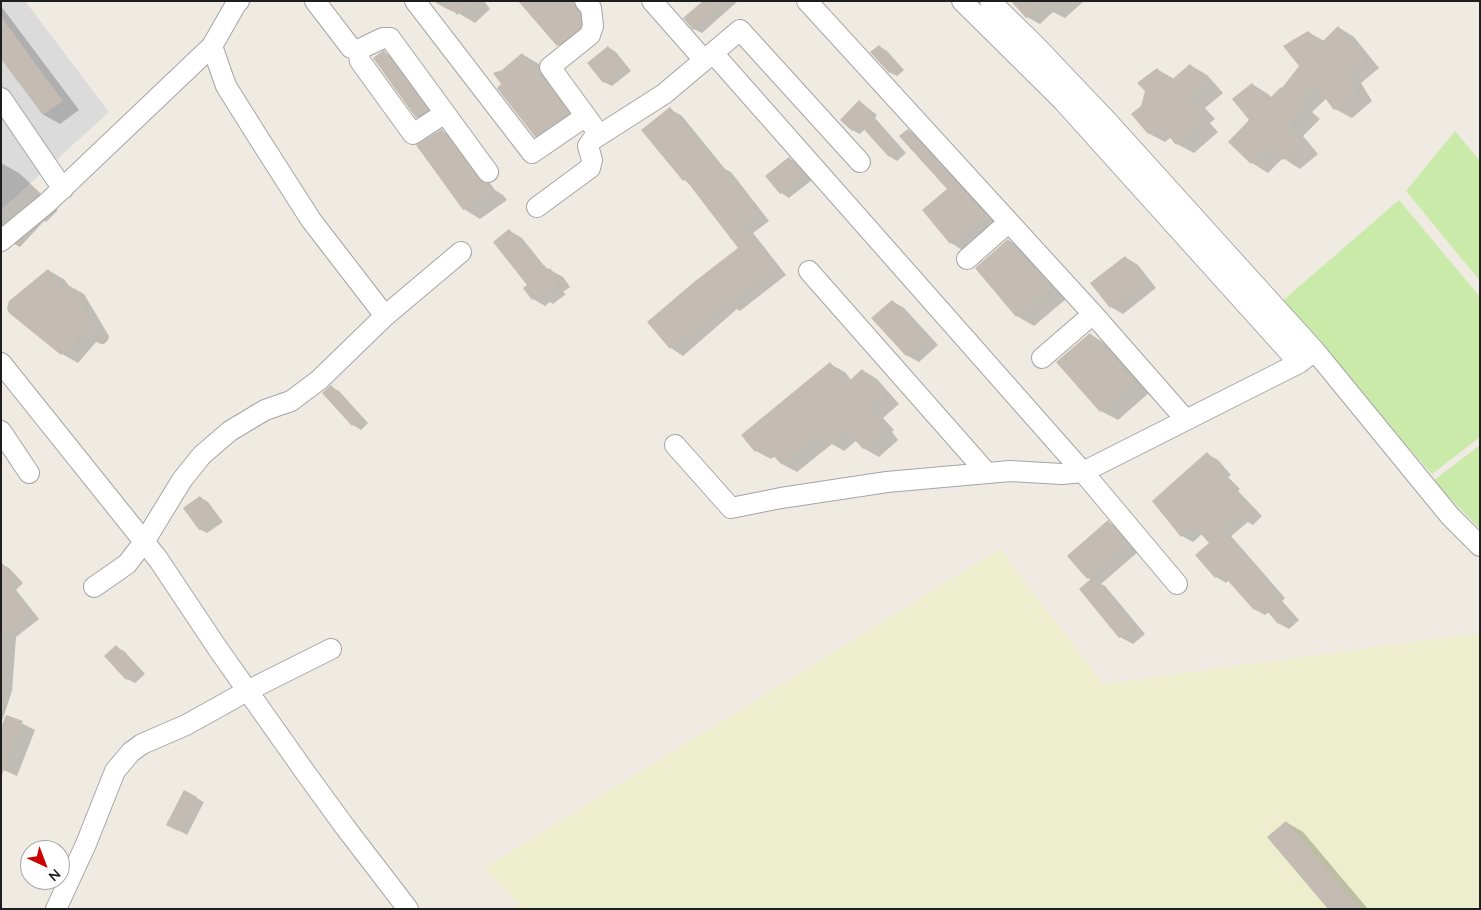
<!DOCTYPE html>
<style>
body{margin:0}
#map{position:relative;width:1481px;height:910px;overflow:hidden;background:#efebe3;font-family:Quicksand,sans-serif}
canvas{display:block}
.frame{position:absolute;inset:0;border:2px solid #1e1e1e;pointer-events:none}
.north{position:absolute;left:20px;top:840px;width:50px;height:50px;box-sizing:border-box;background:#fff;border:1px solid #a5a5a5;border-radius:50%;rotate:137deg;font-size:14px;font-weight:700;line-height:20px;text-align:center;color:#1e1e1e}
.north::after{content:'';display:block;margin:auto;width:18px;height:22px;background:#cb0000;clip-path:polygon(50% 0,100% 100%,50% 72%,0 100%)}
</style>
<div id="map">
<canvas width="1481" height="910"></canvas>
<div class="frame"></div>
<div class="north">N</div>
</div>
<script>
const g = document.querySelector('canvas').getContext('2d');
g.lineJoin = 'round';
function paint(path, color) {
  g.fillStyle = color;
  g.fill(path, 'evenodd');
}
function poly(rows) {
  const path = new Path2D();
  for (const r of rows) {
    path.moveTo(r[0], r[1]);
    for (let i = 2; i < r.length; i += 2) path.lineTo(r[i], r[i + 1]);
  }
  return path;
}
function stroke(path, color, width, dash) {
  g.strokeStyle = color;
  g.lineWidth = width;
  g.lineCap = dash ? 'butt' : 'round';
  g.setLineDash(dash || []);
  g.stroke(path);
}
paint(poly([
 [1,1,25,1,109,112,1,210]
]), '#dcdbdb');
paint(poly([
 [1000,549,1103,684,1480,633,1480,909,522,909,484,868]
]), '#eceece');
paint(poly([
 [1455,131,1480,161,1480,281,1406,191],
 [1399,200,1480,297,1480,437,1432,474,1279,304],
 [1480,445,1480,529,1433,481]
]), '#c9eaa9');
paint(poly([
 [433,1,484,1,490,9,475,23,455,11,454,12,447,9],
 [520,1,583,1,588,13,572,54,558,45],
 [704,1,738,1,702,33,694,29],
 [1013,1,1084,1,1065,18,1053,12,1040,24,1027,17],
 [1,6,79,110,60,124,44,115,1,57],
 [1338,27,1354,37,1379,68,1361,83,1372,101,1352,118,1335,109,1327,98,1312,112,1320,119,1303,136,1318,154,1300,169,1283,158,1268,173,1252,163,1252,84,1268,94,1272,98,1283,90,1301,66,1308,32,1324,41],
 [879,46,887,51,904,70,897,76,889,72],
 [608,47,616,52,631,71,612,86,604,82],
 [384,52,397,59,440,117,429,124,417,117],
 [522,54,539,64,585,123,552,146,535,136,503,84,503,71],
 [1190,65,1207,75,1223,93,1205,108,1215,119,1210,123,1218,132,1194,153,1177,144,1171,137,1165,142,1148,133,1142,106,1157,69,1174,79],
 [859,101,877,115,875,118,906,153,897,161,889,156,865,129,860,134,852,130],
 [670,109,682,116,725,169,731,172,769,221,753,233,786,275,740,311,737,309,683,356,671,348,740,248,690,184,684,180],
 [908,130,919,137,997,222,962,250,951,243,924,211,949,190],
 [442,131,459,140,495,190,503,195,507,200,480,219,464,209],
 [789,158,797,163,812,180,789,198,781,193,767,176],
 [1,163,19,173,58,210,46,222,44,221,20,247,1,237],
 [510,231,522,238,545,267,563,277,570,287,563,292,566,294,553,304,550,302,545,306,533,299],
 [1008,240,1025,250,1066,299,1034,326,1017,316],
 [1125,257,1138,265,1156,288,1123,314,1111,307],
 [48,270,65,280,68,285,84,294,109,336,108,340,104,344,101,344,96,342,78,363,62,354],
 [892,301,904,308,938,345,919,362,906,355],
 [1090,334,1106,344,1150,392,1118,420,1101,411],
 [830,364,845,372,851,380,862,370,877,379,899,404,883,418,894,430,892,432,898,440,879,457,863,448,857,440,844,451,832,444,797,472,782,464,775,456,771,459,756,451],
 [331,387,339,391,368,423,361,430,353,425,324,393],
 [1207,454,1218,460,1231,475,1228,477,1240,489,1238,491,1262,516,1253,525,1248,522,1231,536,1285,598,1282,601,1299,620,1289,629,1278,623,1269,612,1265,615,1254,609,1229,580,1226,583,1216,577,1210,544,1202,534,1193,542,1182,536],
 [200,497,208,502,223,522,207,533,199,529],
 [1108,522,1121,529,1139,551,1101,584,1105,586,1145,634,1133,644,1120,637,1091,580,1088,578],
 [1,564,9,568,23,583,16,590,39,619,16,637,12,691,1,724],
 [116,647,124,651,145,674,135,683,127,679],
 [7,716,35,730,17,776,1,769,1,727],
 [185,792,204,802,187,835,167,824],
 [1286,822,1303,832,1368,909,1330,909]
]), '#0003');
paint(poly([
 [446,1,472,1,457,15],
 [518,1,573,1,576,8,580,13,580,28,557,46],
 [703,1,725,1,693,30,683,18],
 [1011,1,1045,1,1026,18],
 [1,17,63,101,43,115,1,59],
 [1338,26,1364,58,1345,73,1356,91,1334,110,1315,85,1296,102,1304,109,1287,126,1303,144,1283,160,1270,144,1251,164,1228,142,1249,120,1232,99,1252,83,1267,101,1281,87,1282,88,1299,66,1283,46,1308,31,1321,43],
 [879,45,897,65,889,73,870,52],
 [608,46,624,66,603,83,587,63],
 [384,50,428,110,416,118,373,58],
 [522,53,569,113,535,137,497,88,501,84,493,73,502,70],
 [1190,64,1207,83,1189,98,1199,109,1195,113,1202,122,1176,145,1159,124,1148,134,1131,114,1141,106,1145,91,1137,83,1157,68,1169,82],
 [859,100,870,110,867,113,899,148,889,157,858,123,852,131,840,120],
 [670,107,717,165,719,164,757,213,741,226,774,267,727,305,725,302,670,349,647,322,694,282,738,248,685,179,683,181,641,130],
 [442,129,478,179,487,183,491,190,463,210,416,145],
 [908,129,986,215,950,244,922,210,947,189,899,136],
 [789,157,805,175,780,194,765,176],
 [509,229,540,267,544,265,548,270,550,268,558,279,552,284,554,287,540,298,538,295,532,300,523,288,527,285,493,242],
 [1008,239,1050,289,1016,317,975,268],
 [1125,256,1145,281,1110,308,1090,283],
 [48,269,62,290,67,283,93,326,92,331,87,334,83,336,79,334,61,355,9,313,7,308,9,301],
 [892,300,926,338,906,356,871,318],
 [1090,333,1134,382,1100,412,1056,362],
 [830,362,847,383,862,369,884,395,869,408,880,421,877,423,884,431,863,449,845,429,828,444,819,434,781,464,765,447,763,449,761,446,755,452,741,435],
 [331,385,361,418,352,426,322,393],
 [1207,452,1221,468,1219,470,1230,483,1229,484,1252,510,1241,520,1238,516,1221,530,1275,592,1272,594,1289,613,1278,624,1261,604,1254,610,1221,573,1215,578,1195,555,1209,543,1194,526,1181,537,1152,501],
 [200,496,216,517,199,530,183,508],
 [1108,520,1127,543,1087,579,1067,556],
 [1,562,16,578,8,585,31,614,6,634,1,629],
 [1092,578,1133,626,1119,638,1079,589],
 [116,645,138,669,126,680,104,656],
 [6,715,23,721,2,775,1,727],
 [184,790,197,797,178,831,166,825],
 [1286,821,1361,909,1328,909,1267,837]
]), '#c4bbb3');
const minor = poly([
 [315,1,351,48,358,50,383,38,390,38,488,172],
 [415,1,532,153,586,116],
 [585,1,591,8,593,26,590,35,550,67,593,126],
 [652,1,704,60],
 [807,1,1093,314,1186,420],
 [962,1,1063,101,1299,363],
 [990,1,1036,46,1109,123,1315,351,1450,516,1480,546],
 [212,46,226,86,258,137,311,220,385,316],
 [358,50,360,61,413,134,445,113],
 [713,53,1083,472,1177,584],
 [1,98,63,189],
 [537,207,590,168,592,160,588,146,592,140,664,94,740,30,860,162],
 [1,241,47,203,212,46,236,4,239,1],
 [967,259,1009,222],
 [809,271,987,473],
 [1042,358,1093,314],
 [1,363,158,559,218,649,305,772,345,827,408,909],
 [1,431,29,473],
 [675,445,731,508,781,498,887,482,1010,471,1062,474,1083,472,1299,363,1315,351],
 [94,587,127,564,144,542,182,480,202,455,230,431,265,410,291,401,319,380,385,316,461,252],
 [56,909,86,844,115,771,131,752,142,744,186,725,247,691,331,649]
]);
stroke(minor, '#a5a5a5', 22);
stroke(minor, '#fff', 20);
</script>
